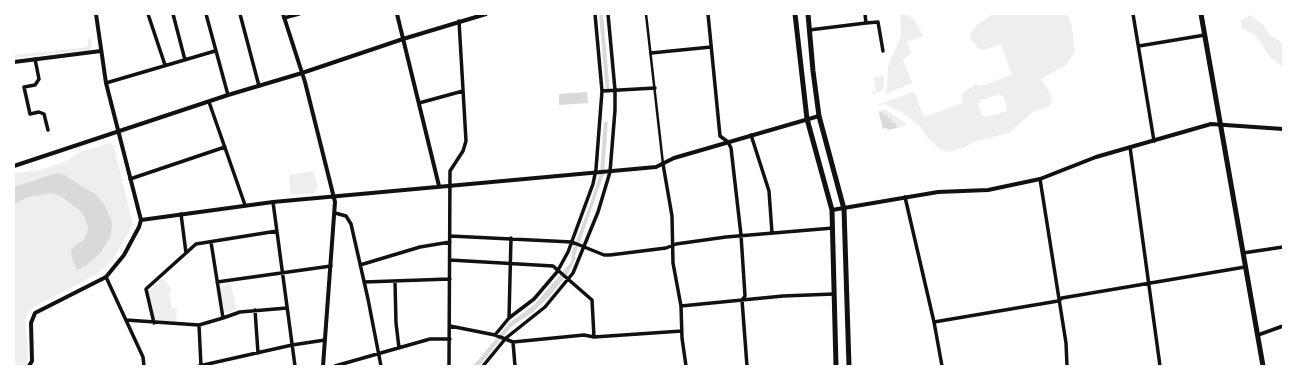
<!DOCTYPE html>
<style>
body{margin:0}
#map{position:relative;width:1297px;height:380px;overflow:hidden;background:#fff;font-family:Raleway,sans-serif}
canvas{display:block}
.frame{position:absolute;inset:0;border:15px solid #fff;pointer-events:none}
</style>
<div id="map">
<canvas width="1297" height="380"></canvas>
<div class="frame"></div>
</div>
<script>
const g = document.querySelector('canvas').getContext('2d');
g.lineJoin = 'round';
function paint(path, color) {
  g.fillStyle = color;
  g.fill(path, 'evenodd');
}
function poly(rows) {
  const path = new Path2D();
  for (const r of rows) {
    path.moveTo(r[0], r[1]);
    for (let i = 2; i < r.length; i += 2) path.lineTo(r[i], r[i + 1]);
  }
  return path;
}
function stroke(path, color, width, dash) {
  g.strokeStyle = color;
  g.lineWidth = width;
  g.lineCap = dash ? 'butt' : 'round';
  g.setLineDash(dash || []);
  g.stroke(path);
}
paint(poly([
 [900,14,909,14,910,18,914,19,923,35,922,37,907,42,911,54,903,60,912,83,874,99,885,94,887,91,888,66,901,36,901,21],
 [993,14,1068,14,1072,28,1075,52,1066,65,1041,79,1052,97,1050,106,1033,112,1009,133,973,142,965,147,951,152,941,150,927,137,921,127,903,113,885,104,877,106,877,105,913,92,915,93,923,115,926,116,963,103,961,95,975,84,981,86,1012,75,1001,44,984,50,979,49,971,39,970,34,976,26],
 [1000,94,1004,97,1007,109,1005,112,986,117,982,115,978,104,981,100],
 [1251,15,1263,25,1269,34,1283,44,1283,67,1272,59,1255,35,1242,28,1241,20],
 [88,39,91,39,92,47,90,50,14,58,14,55,88,47],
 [884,76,883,90,872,94,872,92,876,91,874,77],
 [885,109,898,118,907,125,897,128,895,122,892,123,884,116,883,112,879,113,878,111],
 [110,143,114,146,133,225,111,262,94,276,34,307,27,314,25,322,28,354,27,364,25,366,14,366,14,173,40,170,67,161,77,153],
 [313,171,318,186,314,193,291,195,289,175],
 [163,278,171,289,171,292,169,293,172,309,177,309,176,322,155,320,149,294,150,290],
 [231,284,237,309,225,314,220,287]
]), '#eee');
paint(poly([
 [599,14,603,14,610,93,604,174,575,256,576,258,568,274,549,297,532,313,512,326,479,366,473,366,510,322,534,305,571,262,572,251,589,207,600,173,606,93],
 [587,92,588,103,559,105,559,94],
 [883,112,884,116,887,115,888,119,891,118,892,123,895,122,897,128,888,130,887,128,883,129,879,113],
 [57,173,62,174,95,194,105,206,112,223,111,235,101,252,87,265,77,270,72,258,71,251,76,245,83,241,87,234,88,226,85,218,80,211,61,196,51,193,28,197,14,204,14,187]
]), '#d9d9d9');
paint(poly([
 [612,93,609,122,602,122,604,94]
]), '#fff');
stroke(poly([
 [646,14,663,164]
]), '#111', 2.5);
stroke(poly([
 [148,14,165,65],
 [173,14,185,60],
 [206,14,228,95],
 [240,14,259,86],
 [708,14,720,136,728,142,731,148,741,235,745,296,742,300,747,366],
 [865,14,866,23,878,22,883,51],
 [1133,14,1154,141],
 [284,18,299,14],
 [809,30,866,23],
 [1139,46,1205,35],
 [651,53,711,47],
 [35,59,39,79,35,85,24,87,30,114,39,112,44,114,48,130],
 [106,83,215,51],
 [602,91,655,88],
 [209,102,245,205],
 [419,103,463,91],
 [751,135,769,191,772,233],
 [1130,147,1160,366],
 [663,164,672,216,673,263,681,306,682,338,686,366],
 [130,179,225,147],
 [1040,179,1066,343,1067,366],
 [905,197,934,322,942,366],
 [273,202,295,366],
 [335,213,346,216,351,224,368,299,381,366],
 [450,236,572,242,604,255,610,255,666,248,676,244,726,237,833,228],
 [186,253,196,244,277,231],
 [1243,253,1283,247],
 [450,260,553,266,592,300,594,337],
 [360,265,420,247,450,242],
 [106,277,143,357,144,366],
 [217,282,331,266],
 [364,282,450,279],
 [395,282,396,323,399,348],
 [681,306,783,296,834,294],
 [255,310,258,353],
 [223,318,240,312,287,308],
 [509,318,511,238],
 [126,320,199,325,223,318,211,242],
 [934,322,1058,301,1062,298,1245,267],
 [154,323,146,289,186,253,181,214],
 [199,325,201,366],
 [450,326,495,335,513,342,584,335,594,337,682,331],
 [495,335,509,318,534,299,557,272,568,252,593,184,596,169,602,91,595,14],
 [1258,335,1283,326],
 [513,342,515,366],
 [199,366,292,345,325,340],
 [335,366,430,339,450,339],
 [449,366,450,171,463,151,466,141,459,21],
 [483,366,506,338,545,307,573,273,598,212,610,172,615,110,615,90,608,14]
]), '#111', 3.5);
stroke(poly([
 [283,14,305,82,335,202,323,366],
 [397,14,439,186],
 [14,62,101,51],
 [14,166,228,95,302,73,403,39,486,14],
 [832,210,938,192,988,190,1040,179,1096,157,1211,124,1283,129],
 [141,220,273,202,656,167,674,158,819,116],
 [29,366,32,361,31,323,35,313,106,277,124,255,139,227,141,220,106,83,96,14]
]), '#111', 4);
stroke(poly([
 [795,14,807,119,832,210,836,366],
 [808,14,813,71,819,116,844,209,849,366],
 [1201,14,1263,366]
]), '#111', 5);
</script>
